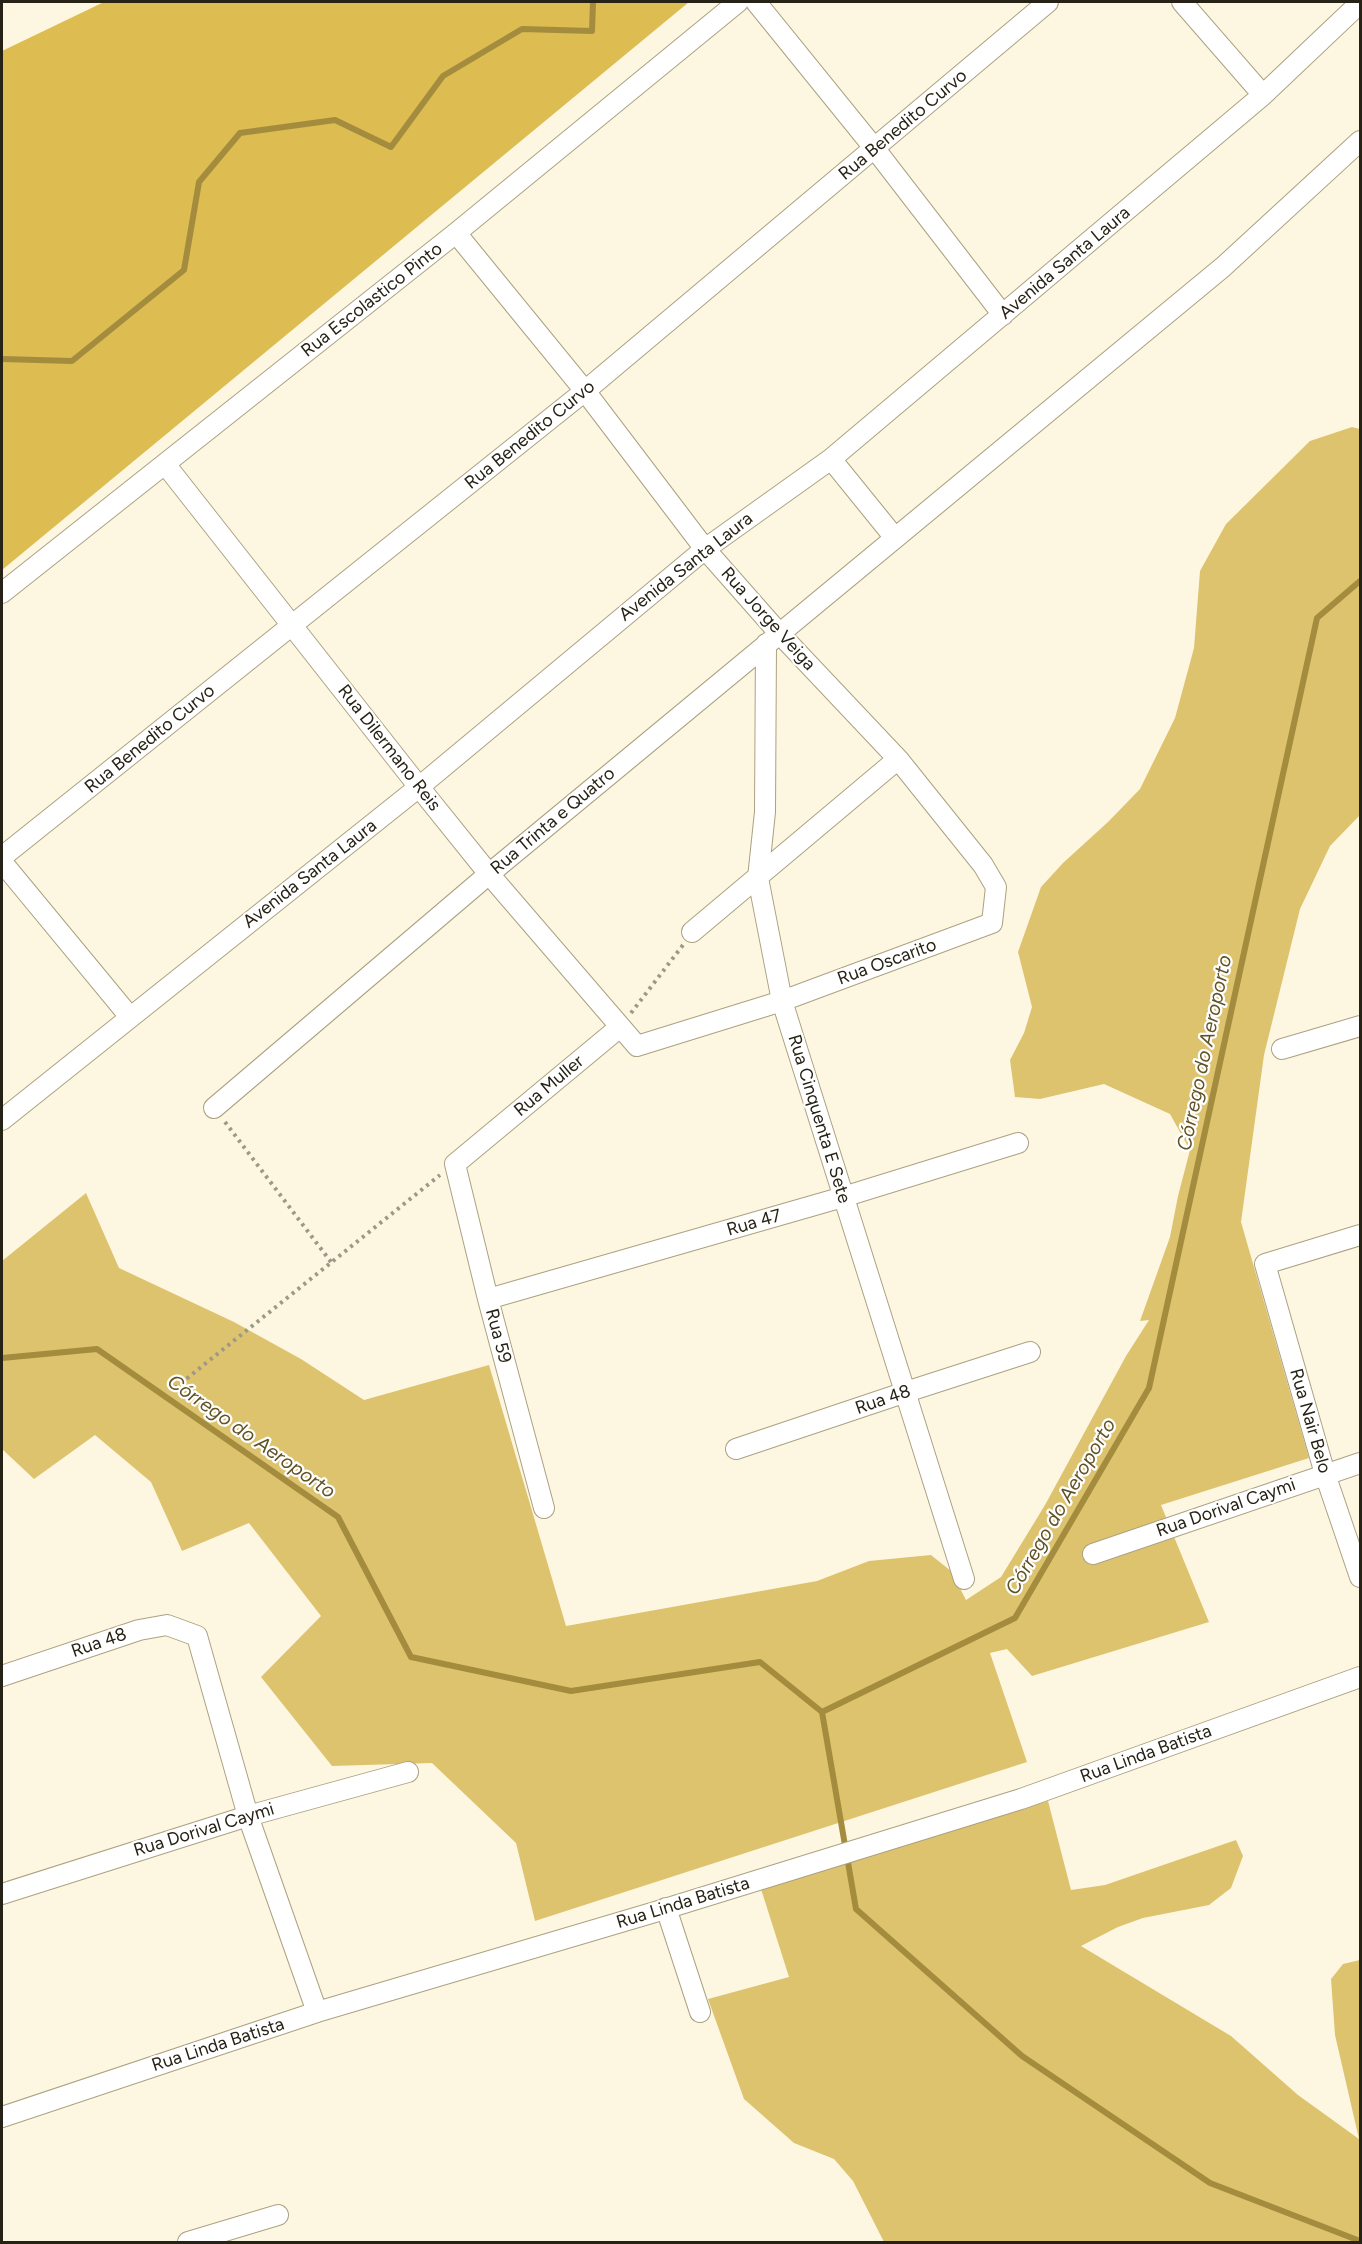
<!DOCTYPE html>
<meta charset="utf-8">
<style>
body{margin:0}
#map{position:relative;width:1362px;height:2244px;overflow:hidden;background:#fdf7e2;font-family:Figtree,sans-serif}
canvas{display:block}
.frame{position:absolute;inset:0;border:3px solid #262215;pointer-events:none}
</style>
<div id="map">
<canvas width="1362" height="2244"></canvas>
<div class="frame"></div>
</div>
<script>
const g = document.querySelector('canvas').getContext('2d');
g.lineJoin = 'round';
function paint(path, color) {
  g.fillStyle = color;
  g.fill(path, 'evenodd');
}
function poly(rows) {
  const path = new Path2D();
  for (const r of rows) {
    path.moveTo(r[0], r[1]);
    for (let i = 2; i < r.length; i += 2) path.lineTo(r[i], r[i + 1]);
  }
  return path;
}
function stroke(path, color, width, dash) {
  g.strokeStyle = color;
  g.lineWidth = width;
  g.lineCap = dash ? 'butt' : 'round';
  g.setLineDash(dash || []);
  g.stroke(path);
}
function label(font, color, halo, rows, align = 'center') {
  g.font = font + ' Figtree,sans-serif';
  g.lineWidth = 4.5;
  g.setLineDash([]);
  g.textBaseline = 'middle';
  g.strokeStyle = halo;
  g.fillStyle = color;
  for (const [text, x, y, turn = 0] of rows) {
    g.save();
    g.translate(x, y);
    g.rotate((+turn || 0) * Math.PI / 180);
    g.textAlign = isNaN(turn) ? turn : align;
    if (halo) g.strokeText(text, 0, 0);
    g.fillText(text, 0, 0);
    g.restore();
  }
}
paint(poly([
 [1352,427,1360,429,1360,815,1330,846,1300,909,1264,1055,1241,1222,1309,1458,1161,1505,1209,1622,1032,1676,1007,1649,990,1653,1027,1762,535,1921,516,1843,432,1763,332,1766,261,1677,321,1616,249,1523,182,1551,151,1482,95,1435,34,1479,2,1449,2,1261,86,1193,119,1268,234,1322,301,1359,364,1400,489,1365,566,1626,817,1581,869,1561,931,1555,951,1571,966,1600,1001,1577,1045,1505,1126,1356,1149,1320,1140,1321,1170,1237,1178,1196,1190,1150,1170,1114,1104,1084,1040,1099,1015,1097,1010,1060,1024,1033,1032,1007,1018,952,1041,887,1063,863,1108,822,1140,789,1175,718,1194,648,1200,571,1226,524,1310,441],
 [1048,1801,1071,1890,1105,1885,1236,1840,1243,1856,1231,1888,1209,1905,1143,1918,1118,1927,1081,1946,1231,2036,1298,2095,1359,2139,1335,2035,1331,1979,1343,1964,1360,1960,1360,2242,884,2242,853,2181,834,2159,794,2143,744,2099,708,1999,789,1977,761,1889]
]), '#dec36e');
paint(poly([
 [104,2,689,2,2,570,2,51]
]), '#ddbc52');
stroke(poly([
 [2,359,72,361,184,270,199,182,240,133,335,120,391,147,443,76,522,29,592,31,593,2],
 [2,1358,97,1349,338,1517,411,1657,571,1691,760,1662,822,1712,1015,1618,1149,1388,1317,618,1360,581],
 [822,1712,856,1909,1022,2056,1210,2183,1360,2241]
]), '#a48c3e', 6);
const minor = poly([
 [756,2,875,149,1003,315],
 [1182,2,1263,95],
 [831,459,895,538],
 [165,464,419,787,489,874,637,1046,782,1001,992,923,996,887,983,865,898,759,779,633,705,549,585,391,456,233],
 [2,593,456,233,738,2],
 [766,644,765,812,758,878,782,1001,964,1579],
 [2,857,585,391,1048,2],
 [2,862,130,1017],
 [692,932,898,759],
 [1282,1049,1360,1026],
 [214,1108,489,874,1223,267,1360,141],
 [2,1120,419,787,705,549,831,459,1263,95,1360,3],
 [1360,1235,1265,1264,1325,1474,1360,1577],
 [488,1299,843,1197,1018,1143],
 [736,1449,906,1392,1030,1352],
 [544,1508,488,1299,455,1164,620,1027],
 [1093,1554,1360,1463],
 [2,1676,139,1630,167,1625,197,1636,248,1816,317,2012],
 [2,1894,248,1816,408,1772],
 [666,1908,700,2012],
 [2,2117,317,2012,655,1912,1021,1799,1360,1677],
 [188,2242,278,2215]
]);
stroke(minor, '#aca181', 22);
stroke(poly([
 [631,1013,683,945],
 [225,1122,331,1262],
 [175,1388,440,1175]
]), '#9e9887', 4, [3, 4.5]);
stroke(minor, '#fff', 20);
label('18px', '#262215', '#fff', [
 ["Rua Benedito Curvo",903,125,-40],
 ["Avenida Santa Laura",1065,263,-40],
 ["Rua Escolastico Pinto",372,300,-38],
 ["Rua Benedito Curvo",530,435,-39],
 ["Avenida Santa Laura",686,567,-38],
 ["Rua Jorge Veiga",768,619,48],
 ["Rua Benedito Curvo",150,739,-39],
 ["Rua Dilermano Reis",389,748,52],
 ["Rua Trinta e Quatro",553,821,-40],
 ["Avenida Santa Laura",310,874,-38],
 ["Rua Oscarito",887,962,-20],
 ["Rua Muller",549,1086,-40],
 ["Rua Cinquenta E Sete",819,1119,73],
 ["Rua 47",754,1223,-16],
 ["Rua 59",498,1336,75],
 ["Rua 48",883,1400,-19],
 ["Rua Nair Belo",1310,1421,74],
 ["Rua Dorival Caymi",1226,1508,-19],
 ["Rua 48",99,1643,-19],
 ["Rua Linda Batista",1146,1754,-20],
 ["Rua Dorival Caymi",204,1830,-17],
 ["Rua Linda Batista",683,1903,-17],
 ["Rua Linda Batista",218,2045,-18]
]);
label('italic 20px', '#615328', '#fff', [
 ["Córrego do Aeroporto",1205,1053,-78],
 ["Córrego do Aeroporto",251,1437,35],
 ["Córrego do Aeroporto",1061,1507,-60]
]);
</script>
